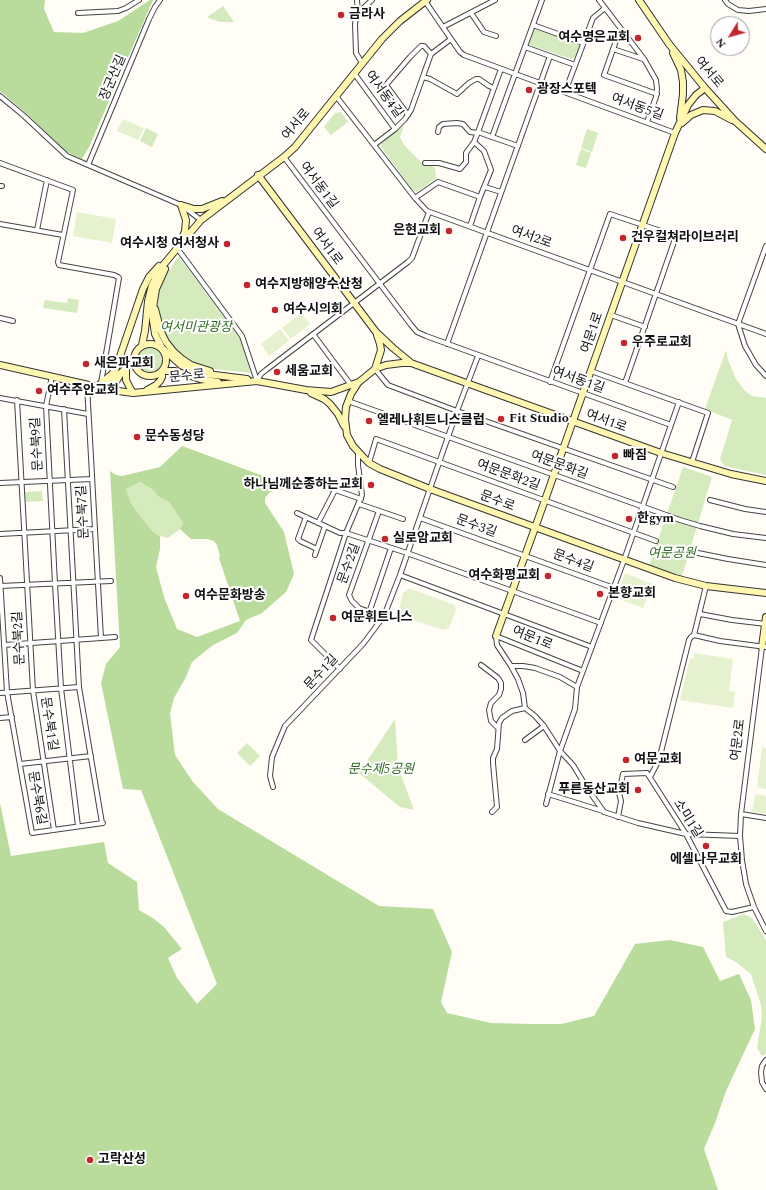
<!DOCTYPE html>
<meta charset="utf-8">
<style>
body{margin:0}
#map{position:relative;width:766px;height:1190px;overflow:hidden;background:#fffdf5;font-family:Spectral,serif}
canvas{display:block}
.north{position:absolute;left:710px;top:16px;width:40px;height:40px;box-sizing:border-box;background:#fff;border:1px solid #a0a0a0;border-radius:50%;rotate:233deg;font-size:11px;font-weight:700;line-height:16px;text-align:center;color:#111}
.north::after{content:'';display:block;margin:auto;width:14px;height:18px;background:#c4262e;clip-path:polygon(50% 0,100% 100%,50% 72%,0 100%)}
</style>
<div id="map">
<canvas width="766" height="1190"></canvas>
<div class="north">N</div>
</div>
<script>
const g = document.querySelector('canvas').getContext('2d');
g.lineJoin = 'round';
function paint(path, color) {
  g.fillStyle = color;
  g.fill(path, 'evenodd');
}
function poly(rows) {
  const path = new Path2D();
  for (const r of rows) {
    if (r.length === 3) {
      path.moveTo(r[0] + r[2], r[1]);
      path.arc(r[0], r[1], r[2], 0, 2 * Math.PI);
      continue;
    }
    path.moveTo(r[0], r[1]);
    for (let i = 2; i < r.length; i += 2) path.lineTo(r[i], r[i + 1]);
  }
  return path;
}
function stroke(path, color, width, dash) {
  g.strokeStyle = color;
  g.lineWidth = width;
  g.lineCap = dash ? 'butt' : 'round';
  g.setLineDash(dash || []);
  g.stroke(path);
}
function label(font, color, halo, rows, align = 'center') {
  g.font = font + ' Spectral,"Noto Sans KR",serif';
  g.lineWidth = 4;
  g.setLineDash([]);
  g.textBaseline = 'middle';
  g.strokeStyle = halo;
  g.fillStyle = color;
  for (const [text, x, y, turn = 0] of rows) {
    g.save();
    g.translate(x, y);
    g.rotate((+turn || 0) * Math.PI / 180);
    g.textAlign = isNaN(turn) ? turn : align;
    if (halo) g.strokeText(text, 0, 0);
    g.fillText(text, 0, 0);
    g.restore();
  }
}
paint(poly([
 [223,6,234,22,220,22,211,19,207,17],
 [536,28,578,44,580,47,575,57,571,59,530,45,528,40,532,31],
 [341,112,348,122,331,135,324,127,335,113],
 [404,125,400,137,404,145,423,164,431,165,435,168,436,178,417,192,413,190,381,147,382,143],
 [146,128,158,134,152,147,140,141],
 [587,129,598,133,592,152,581,148],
 [581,149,591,153,586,168,576,165],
 [179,257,241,340,251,373,215,369,203,367,192,362,183,356,173,347,167,337,159,321,158,306,159,291,163,280,177,258],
 [68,298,79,300,77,313,43,308,45,300,67,303],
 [150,360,12],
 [726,350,728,360,736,379,745,391,752,396,766,398,766,475,724,466,720,459,732,420,705,409],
 [683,467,712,477,682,576,649,566],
 [140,482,152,489,159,497,169,502,183,523,180,529,168,538,160,536,154,533,144,521,131,503,126,489],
 [42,491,43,501,25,502,25,492],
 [395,719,398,767,414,810,400,807,359,773],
 [247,743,260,756,250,766,237,753],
 [744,914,752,918,766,940,766,1054,762,1056,757,1048,762,1017,761,1005,751,974,736,962,726,957,723,922]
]), '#d5ebbd');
paint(poly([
 [0,0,45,0,44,9,54,32,83,33,118,21,150,0,153,0,89,147,82,159,65,151,26,113,0,91],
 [182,446,288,485,288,488,270,492,265,498,265,503,284,532,294,574,286,592,262,613,246,620,237,633,213,645,192,662,186,677,174,698,170,713,175,755,193,782,218,809,379,906,433,909,452,952,441,1002,447,1013,491,1023,532,1024,561,1024,594,1016,635,944,670,940,703,947,720,981,739,974,751,1000,755,1029,726,1091,715,1123,704,1149,718,1190,0,1190,0,803,11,856,104,842,108,863,137,882,139,910,154,919,164,927,182,949,168,958,177,978,197,1004,217,984,141,790,123,789,101,683,106,664,120,647,110,471,116,475,122,476,160,467],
 [140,482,152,489,159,497,169,502,183,523,180,529,191,539,207,539,214,541,217,545,220,556,219,558,240,621,197,637,177,629,164,597,156,567,160,549,160,536,154,533,144,521,131,503,126,489]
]), '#b9dc9c');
paint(poly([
 [123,119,144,128,138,140,117,131],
 [77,212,116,219,112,243,73,236],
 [301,313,310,324,291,339,282,328],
 [280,329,289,341,269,356,261,344],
 [625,573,652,584,643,608,616,598],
 [408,589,411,589,455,605,456,610,449,628,443,630,401,616,399,609,403,593],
 [694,653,733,659,729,691,735,692,733,708,680,700,690,658,694,659],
 [762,747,766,748,766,789,757,787],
 [755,794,766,796,766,814,752,812]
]), '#e6f2cf');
const street = poly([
 [357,0,358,13],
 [599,0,644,59,656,80,657,89,656,97,647,122],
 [725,0,728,4,738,10,749,11,766,9],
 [425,1,460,52,464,55,675,133],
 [78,13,118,11,126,8,139,0],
 [471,13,484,32,496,36],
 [533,25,583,43],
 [443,27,495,0],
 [623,31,617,38,604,75,657,94],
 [525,47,575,65],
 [613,49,643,59],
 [362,63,356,53,355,24,356,18,358,13,372,0],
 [354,73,395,129],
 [423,77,430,79,457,94,469,83,476,79,479,79,489,86,494,88],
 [565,92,593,18,605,8],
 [0,96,23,115,67,156,181,205,201,220],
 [336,96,415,198,427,211,766,334],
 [408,115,386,85,410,57,421,46,424,46,431,54],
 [438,132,439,127,443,124,457,123,463,124,470,132,478,133],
 [478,132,501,69],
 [492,137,518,146],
 [374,145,395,129,405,119,411,110,431,54,451,39],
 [284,157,411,325,417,332,426,336,671,425],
 [0,163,73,190,58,262,59,265,114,275,118,277,119,278,101,383],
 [425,163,439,163,460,169,466,162,466,153,474,142],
 [88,165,149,19,155,7,160,0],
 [0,186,2,186],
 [485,187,501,192],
 [415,198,438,182,480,197,491,170,484,151,474,142,478,132,492,137,542,0],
 [0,224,63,235],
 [470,226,480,197],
 [37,230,47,180],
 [766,246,738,324,745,346,756,365,766,376],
 [177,248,242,336,257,381,261,374,266,370,408,262,412,258,415,250,429,212],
 [611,315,645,327],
 [0,318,13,321],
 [313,334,351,385],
 [447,344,550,56],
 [375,369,388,385,457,411,673,487],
 [591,371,708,413,692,462],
 [52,376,46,406,55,584,61,688,78,826],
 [550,382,610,214,676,236,625,383],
 [87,385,101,638],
 [0,398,88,414],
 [17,400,33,691,54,830],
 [348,401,680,520,700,526,733,534,766,538],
 [64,409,79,687,102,823],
 [369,463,376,439,656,541],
 [0,483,92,479],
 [324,486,361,499],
 [710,500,745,509,766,512],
 [359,504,403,519],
 [379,511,349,595,352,601,359,608,367,611,370,610,391,548],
 [297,513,340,533,346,533,407,553,601,623],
 [306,517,298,539,300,541,317,549],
 [420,518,614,588],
 [318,523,335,490],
 [0,534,95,529],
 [693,552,728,559,766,565],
 [315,555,325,526],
 [400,575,592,647],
 [0,578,7,692,32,833,103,823],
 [0,586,111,581],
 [700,614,732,620,766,624],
 [694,635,720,641,766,647],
 [4,645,115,637],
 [762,647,741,814,740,836,742,860,746,884,754,907,766,931],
 [481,665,498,678,501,683,501,689,499,695,491,703,489,710,491,721,498,728],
 [511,666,523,666,535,668,560,677,577,687],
 [340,669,311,640,346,533,362,495,358,465,358,452],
 [583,671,496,636,497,645,511,666,518,679,523,693,525,708,535,716,544,726,560,751,573,765,587,788,604,812,638,823,686,834,740,836],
 [0,693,79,687],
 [0,718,12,717],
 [525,740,544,726],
 [20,764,91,756],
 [650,777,659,760,689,640,691,637,694,635,706,586],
 [273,787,270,776,272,757,285,726,363,644,384,616,400,575,457,411,478,356],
 [548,794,603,811],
 [546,804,560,751,575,709,577,687,624,560,679,402],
 [492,812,497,807,493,763,493,758,497,749,499,723,502,718,512,711,525,708],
 [741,814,766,818],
 [618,817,621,801,619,793,623,774,647,773,686,834,726,911,732,912,754,907],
 [766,1060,762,1066,761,1072,762,1082,766,1089]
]);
const secondary = poly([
 [639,0,669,44,705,88,735,121,766,149],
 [673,53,681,70,683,82,683,94,680,118],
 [682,123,691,115,703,110,715,111,732,120],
 [258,175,376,332,393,348,410,362],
 [181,205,194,209,202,209,222,201],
 [181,241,185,231,186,220,181,205],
 [165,269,156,289,152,314,155,334,162,348,181,365,193,371,207,374,247,379],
 [155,309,161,332,166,342,174,352,182,359,191,365,210,371],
 [150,360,16],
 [142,345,145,331,148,301,152,285,160,269,179,246,201,220,284,157,295,147,382,39,400,21,427,0],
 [0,365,111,390,133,393,257,381,306,390,331,392,359,382,375,369,386,365,402,363,411,363,661,453,731,474,766,481],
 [126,366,126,380,130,388,133,393],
 [375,369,381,350,380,344,377,335],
 [106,382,122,372,134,359],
 [358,383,351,394,346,407,345,419,347,435,353,446,365,459,369,463,380,469,430,489,675,578,706,586,766,593],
 [100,384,112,374,116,368,143,289,149,277,159,266],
 [111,390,120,375],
 [147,390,156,385,160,381,162,377,162,371,175,371,200,379,218,382],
 [311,393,324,399,330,404,338,414,344,426],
 [496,636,545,500,675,133,688,105,696,95,705,88],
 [762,647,766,617]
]);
stroke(street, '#444', 6);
stroke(secondary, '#333', 8);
stroke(street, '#fff', 4);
stroke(secondary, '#fff6b0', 6);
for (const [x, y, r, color] of [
 [341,15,4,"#c4262e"],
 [638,38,4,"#c4262e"],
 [529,90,4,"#c4262e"],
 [449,231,4,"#c4262e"],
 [623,238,4,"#c4262e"],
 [227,244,4,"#c4262e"],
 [247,285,4,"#c4262e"],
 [275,310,4,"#c4262e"],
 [624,343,4,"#c4262e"],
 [86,364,4,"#c4262e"],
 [277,372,4,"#c4262e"],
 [39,391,4,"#c4262e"],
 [501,419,4,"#c4262e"],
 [369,421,4,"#c4262e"],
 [137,437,4,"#c4262e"],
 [615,456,4,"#c4262e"],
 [371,485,4,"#c4262e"],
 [629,519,4,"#c4262e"],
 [385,539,4,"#c4262e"],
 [548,576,4,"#c4262e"],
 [600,594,4,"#c4262e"],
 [186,596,4,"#c4262e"],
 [333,618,4,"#c4262e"],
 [626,760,4,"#c4262e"],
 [638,790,4,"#c4262e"],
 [706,846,4,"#c4262e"],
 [90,1160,4,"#c4262e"]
]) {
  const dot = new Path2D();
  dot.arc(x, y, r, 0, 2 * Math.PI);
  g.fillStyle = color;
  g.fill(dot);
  stroke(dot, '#fff', 1.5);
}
label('bold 13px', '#111', '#fff', [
 ["금라사",349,15],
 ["여수명은교회",630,38,"right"],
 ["광장스포텍",537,90],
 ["은현교회",441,231,"right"],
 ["건우컬쳐라이브러리",631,238],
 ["여수시청 여서청사",219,244,"right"],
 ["여수지방해양수산청",255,285],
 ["여수시의회",283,310],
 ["우주로교회",632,343],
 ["새은파교회",94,364],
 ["세움교회",285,372],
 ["여수주안교회",47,391],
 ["Fit Studio",509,419],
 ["엘레나휘트니스클럽",377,421],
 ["문수동성당",145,437],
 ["빠짐",623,456],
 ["하나님께순종하는교회",363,485,"right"],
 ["한gym",637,519],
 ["실로암교회",393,539],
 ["여수화평교회",540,576,"right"],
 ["본향교회",608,594],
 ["여수문화방송",194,596],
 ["여문휘트니스",341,618],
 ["여문교회",634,760],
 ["푸른동산교회",630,790,"right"],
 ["에셀나무교회",706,860,"center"],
 ["고락산성",98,1160]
], 'left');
label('13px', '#111', '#fff', [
 ["여서로",708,73,50],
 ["장군산길",114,78,-67],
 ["여서동4길",383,95,54],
 ["여서동5길",637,108,20],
 ["여서로",297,125,-50],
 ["여서동1길",318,186,53],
 ["여서2로",531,238,20],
 ["여서1로",326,247,53],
 ["여문1로",593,333,-71],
 ["문수로",187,377,-6],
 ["여서동1길",578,381,20],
 ["여서1로",606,422,20],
 ["문수북9길",38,444,-93],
 ["여문문화길",559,466,20],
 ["여문문화2길",508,476,20],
 ["문수로",497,502,20],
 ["문수북7길",84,512,-93],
 ["문수3길",476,527,20],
 ["문수4길",573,562,20],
 ["문수2길",350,564,-70],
 ["문수북2길",20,638,-93],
 ["여문1로",532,639,22],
 ["문수1길",322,673,-47],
 ["문수북1길",48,724,81],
 ["여문2로",739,740,-83],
 ["문수북6길",36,798,80],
 ["소미1길",687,819,58]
]);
label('italic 13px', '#2f6b1f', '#fff', [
 ["여서미관광장",196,328],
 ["여문공원",672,554],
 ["문수제5공원",381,770]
]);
</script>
